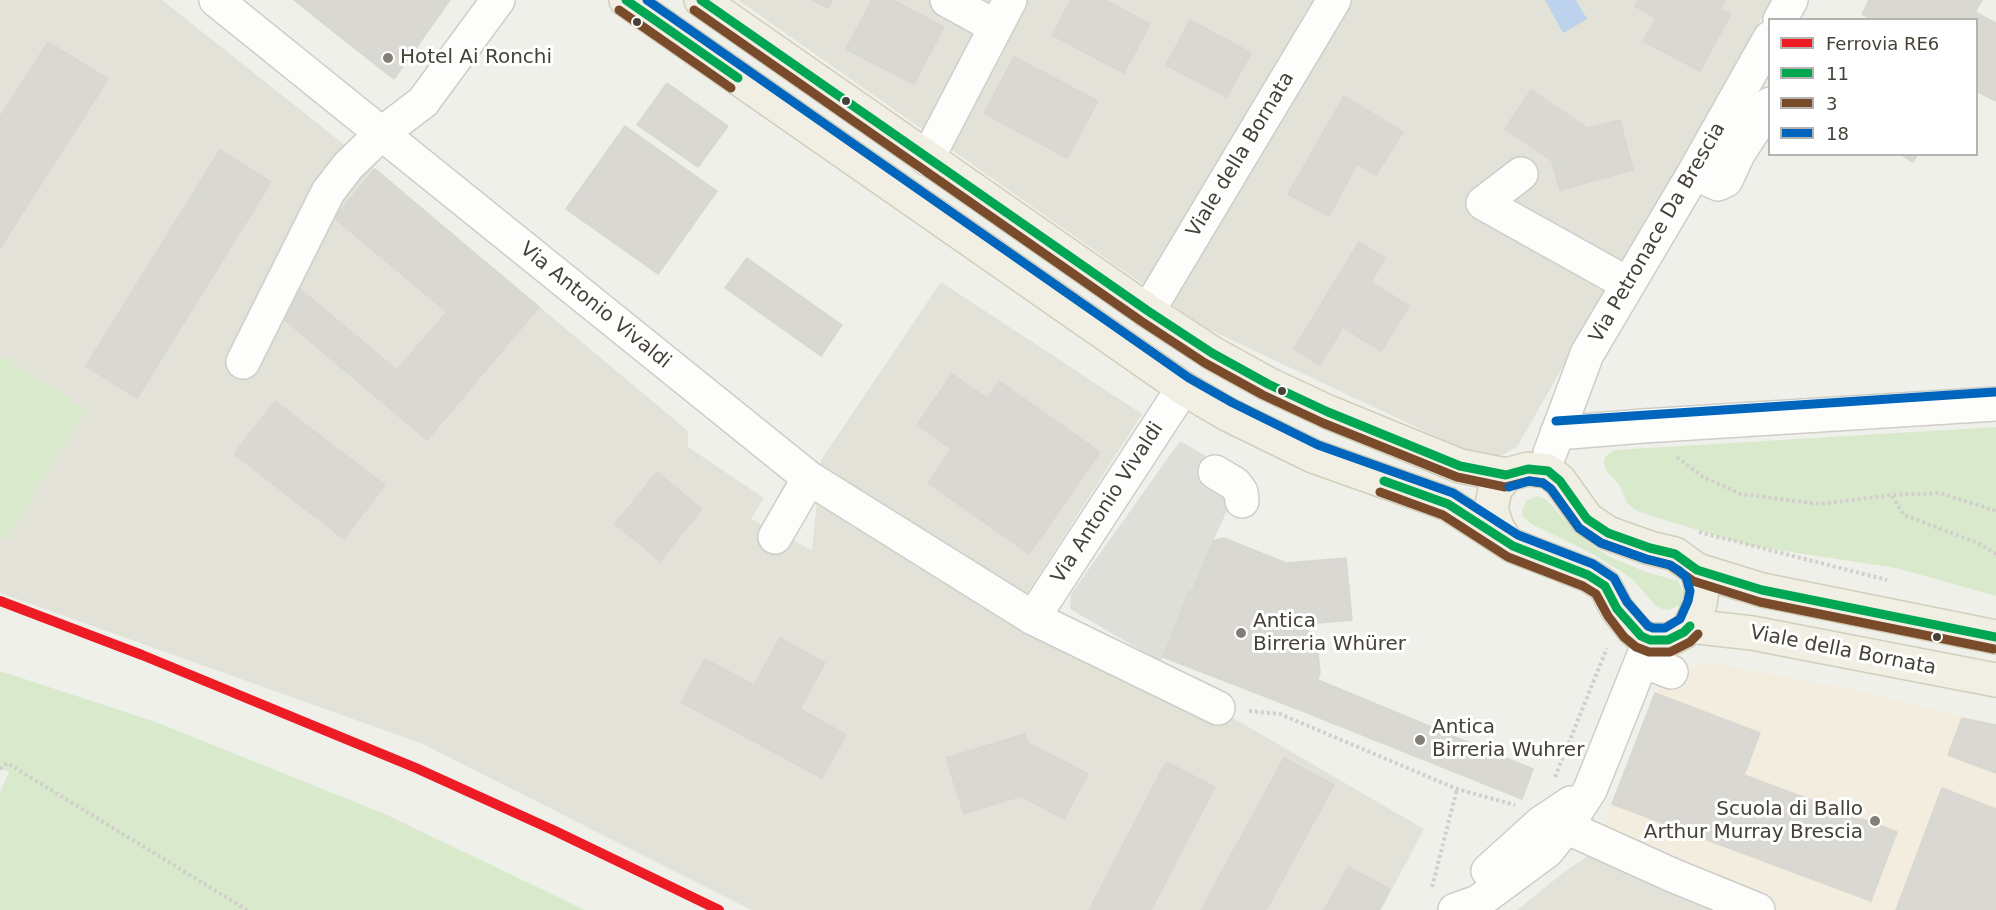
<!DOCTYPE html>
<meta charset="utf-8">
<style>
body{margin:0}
#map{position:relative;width:1996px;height:910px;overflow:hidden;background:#f0f0eb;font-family:"DejaVu Sans",sans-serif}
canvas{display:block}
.legend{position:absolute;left:1768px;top:18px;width:210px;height:138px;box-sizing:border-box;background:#fff;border:2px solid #b5b3af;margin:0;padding:8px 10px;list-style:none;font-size:18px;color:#464237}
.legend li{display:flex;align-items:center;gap:12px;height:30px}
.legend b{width:30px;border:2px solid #b5b3af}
</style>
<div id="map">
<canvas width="1996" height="910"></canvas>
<ul class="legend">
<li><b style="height:8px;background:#ed1c24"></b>Ferrovia RE6</li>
<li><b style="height:8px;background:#00a651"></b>11</li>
<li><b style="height:8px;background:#7a4b2a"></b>3</li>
<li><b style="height:8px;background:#0065bd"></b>18</li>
</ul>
</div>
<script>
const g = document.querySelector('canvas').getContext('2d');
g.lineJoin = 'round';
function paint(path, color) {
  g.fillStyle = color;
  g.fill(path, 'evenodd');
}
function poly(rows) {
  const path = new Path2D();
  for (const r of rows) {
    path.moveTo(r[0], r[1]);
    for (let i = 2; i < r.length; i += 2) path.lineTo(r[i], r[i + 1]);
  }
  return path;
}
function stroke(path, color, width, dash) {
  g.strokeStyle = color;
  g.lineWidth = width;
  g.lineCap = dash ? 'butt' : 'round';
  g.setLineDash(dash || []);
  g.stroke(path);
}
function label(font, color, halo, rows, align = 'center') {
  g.font = font + ' "DejaVu Sans",sans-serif';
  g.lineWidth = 6;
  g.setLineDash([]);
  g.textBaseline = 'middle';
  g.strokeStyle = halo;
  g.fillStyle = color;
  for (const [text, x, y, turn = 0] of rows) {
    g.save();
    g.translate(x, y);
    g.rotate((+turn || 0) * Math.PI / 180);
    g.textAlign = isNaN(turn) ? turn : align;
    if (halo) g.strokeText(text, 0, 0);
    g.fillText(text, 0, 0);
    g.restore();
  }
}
paint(poly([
 [0,0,162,0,375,169,688,431,688,447,764,498,751,519,812,550,821,460,941,282,1142,414,1025,597,1424,829,1381,910,751,910,423,744,0,593],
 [738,0,1806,0,1771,2,1517,447,1500,456,1471,453,1204,327],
 [1595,840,1779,910,1517,910,1563,873,1588,856]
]), '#e3e2d8');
paint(poly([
 [1713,663,1858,691,1996,725,1996,910,1722,910,1588,856,1612,804,1655,693,1671,672]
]), '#f2edde');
paint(poly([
 [2,356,87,410,5,540,0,537,0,359],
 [1996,427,1996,596,1896,568,1751,546,1645,514,1635,510,1627,503,1620,486,1605,469,1604,463,1605,457,1614,450],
 [1537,496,1547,500,1575,532,1608,556,1646,572,1678,581,1684,593,1680,605,1668,610,1662,609,1656,606,1633,580,1622,572,1591,553,1531,524,1523,516,1522,510,1527,500],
 [0,671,153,721,385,814,585,910,0,910,0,792,9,772,0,768]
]), '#d9eacc');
paint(poly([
 [1180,441,1220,464,1234,496,1213,541,1192,592,1189,591,1161,662,1070,609,1071,594]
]), '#dfdfda');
paint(poly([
 [1545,0,1576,0,1587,19,1563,33]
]), '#bdd2ec');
const building = poly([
 [294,0,368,0,339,36,294,0],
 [368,0,450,0,394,79,339,36,368,0],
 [812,0,832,0,828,8,812,0],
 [872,0,893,0,944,27,914,84,846,49,872,0],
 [1071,0,1105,0,1150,24,1124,73,1052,35,1071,0],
 [1638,0,1725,0,1720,9,1731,14,1700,71,1643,41,1656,18,1635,6,1638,0],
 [1869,0,1982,0,1975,12,1996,23,1996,101,1976,91,1976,20,1873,20,1862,14,1869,0],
 [1190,20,1251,53,1227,97,1166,65,1190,20],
 [48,42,108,79,0,248,0,117,48,42],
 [1014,57,1098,101,1067,158,984,113,1014,57],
 [667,83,728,126,698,167,637,125,667,83],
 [1531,90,1588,128,1620,120,1633,170,1560,190,1552,161,1505,129,1531,90],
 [1344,96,1403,132,1376,175,1357,164,1329,216,1288,194,1344,96],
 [625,126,717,191,658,274,566,209,625,126],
 [220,150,271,182,137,398,86,366,220,150],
 [1900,154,1918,154,1913,162,1900,154],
 [375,169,539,307,427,440,279,315,300,289,397,370,447,312,334,218,375,169],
 [1359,242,1385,258,1371,282,1409,306,1381,351,1343,327,1320,365,1294,349,1359,242],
 [747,258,842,325,821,356,725,288,747,258],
 [952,374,987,398,999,381,1100,452,1029,554,928,483,951,449,917,425,952,374],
 [275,401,385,485,344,539,234,454,275,401],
 [657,472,702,509,660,561,615,524,657,472],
 [1224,538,1286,563,1346,558,1352,620,1308,624,1310,642,1317,642,1320,673,1305,712,1163,657,1189,591,1192,592,1213,541,1224,538],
 [780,638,825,663,800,709,846,735,822,778,681,702,705,659,754,685,780,638],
 [1318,680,1533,769,1522,799,1305,712,1318,680],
 [1655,693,1760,733,1718,844,1612,804,1655,693],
 [1962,718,1996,725,1996,773,1948,755,1962,718],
 [1025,734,1028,743,1088,774,1064,819,1021,796,964,814,946,758,1025,734],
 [1284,758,1334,785,1266,910,1201,910,1284,758],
 [1166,762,1215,787,1151,910,1089,910,1166,762],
 [1744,775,1897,832,1871,901,1718,844,1744,775],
 [1942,788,1996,809,1996,910,1896,910,1942,788],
 [1348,867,1390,889,1379,910,1324,910,1348,867]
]);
paint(building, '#dad8d3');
stroke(building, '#d8d7d0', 1.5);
const minor = poly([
 [216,0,809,478,1033,618,1218,708],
 [947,0,996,27],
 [1780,20,1791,0],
 [927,159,1010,0],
 [1694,173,1718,184,1726,180,1738,154,1770,104],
 [1521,174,1483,203,1628,284],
 [1148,311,1334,0],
 [243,362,328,192,348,166,381,134,423,102,498,0],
 [1557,433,1643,426,1996,404],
 [1550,453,1587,354,1694,173,1770,38],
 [1215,472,1235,484,1241,492,1242,501],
 [775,537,809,478],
 [1033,618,1183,388],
 [1643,661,1671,672],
 [1566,827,1672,875,1758,910],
 [1488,871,1541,823,1571,803],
 [1455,910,1478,902,1547,851,1566,827,1590,790,1650,640]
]);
const major = poly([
 [626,0,1183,388,1227,414,1313,456,1448,504,1513,546,1588,575,1605,586,1617,609,1633,629,1641,636,1650,640,1668,640,1684,632,1690,626,1700,604,1702,590,1697,570],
 [701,0,1148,311,1212,353,1268,384,1328,412,1460,466,1506,475,1528,469,1548,471,1560,481,1587,519,1608,533,1650,548,1675,554,1697,570,1762,590,1996,637],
 [1505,540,1497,527,1491,509,1495,490,1506,475],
 [1690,626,1752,633,1996,680]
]);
stroke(minor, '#cecdc8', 36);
stroke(major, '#d1ceb9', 36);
stroke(poly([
 [1677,457,1703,477,1741,494,1820,504,1892,495,1940,493,1996,511],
 [1892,496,1904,515,1978,543,1996,554],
 [1699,532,1887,580],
 [1249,711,1280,714,1457,789,1515,805],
 [0,769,7,763,247,910],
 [1555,777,1607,648],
 [1432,887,1457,789]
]), '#d1cfcb', 4, [3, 3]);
stroke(minor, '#fdfdfc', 33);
stroke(major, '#f1efe4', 33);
stroke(poly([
 [626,0,738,78],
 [701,0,1148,311,1212,353,1268,384,1328,412,1460,466,1506,475,1528,469,1548,471,1560,481,1587,519,1608,533,1650,548,1675,554,1697,570,1762,590,1996,637],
 [1384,481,1448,504,1513,546,1588,575,1605,586,1617,609,1641,636,1650,640,1668,640,1684,632,1690,626]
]), '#00a651', 9);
stroke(poly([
 [619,10,731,88],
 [694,10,1141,321,1205,363,1263,395,1323,423,1457,477,1505,487,1529,481,1543,483,1551,489,1579,528,1601,543,1646,559,1670,565,1693,581,1760,602,1994,649],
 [1380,492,1443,515,1508,557,1583,586,1596,594,1608,616,1624,637,1636,647,1649,652,1670,652,1690,642,1698,634]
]), '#7a4b2a', 9);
stroke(poly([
 [647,0,1189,378,1233,403,1318,445,1453,493,1518,535,1593,564,1614,578,1627,602,1648,626,1653,628,1665,628,1680,619,1688,601,1690,591,1686,577,1678,570,1670,565,1646,559,1601,543,1579,528,1551,489,1543,483,1529,481,1509,487],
 [1556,421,1995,392]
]), '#0065bd', 9);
stroke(poly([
 [0,601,142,655,416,768,553,830,719,910]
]), '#ed1c24', 10);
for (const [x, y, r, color] of [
 [637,22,5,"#464237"],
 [388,58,6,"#827f76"],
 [846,101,5,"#464237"],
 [1282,391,5,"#464237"],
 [1241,633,6,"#827f76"],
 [1937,637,5,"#464237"],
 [1420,740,6,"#827f76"],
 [1875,821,6,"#827f76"]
]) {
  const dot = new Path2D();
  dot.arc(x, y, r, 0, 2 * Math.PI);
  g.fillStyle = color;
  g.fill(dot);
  stroke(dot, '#fff', 2);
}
label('20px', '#464237', '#fff', [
 ["Hotel Ai Ronchi",400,58],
 ["Antica",1253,622],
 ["Birreria Whürer",1253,645],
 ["Antica",1432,728],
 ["Birreria Wuhrer",1432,751],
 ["Scuola di Ballo",1863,810,"right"],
 ["Arthur Murray Brescia",1863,833,"right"]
], 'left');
label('20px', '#464237', '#fff', [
 ["Viale della Bornata",1241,155,-59],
 ["Via Petronace Da Brescia",1658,233,-60],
 ["Via Antonio Vivaldi",595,306,39],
 ["Via Antonio Vivaldi",1108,503,-57],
 ["Viale della Bornata",1843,651,11]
]);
</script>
